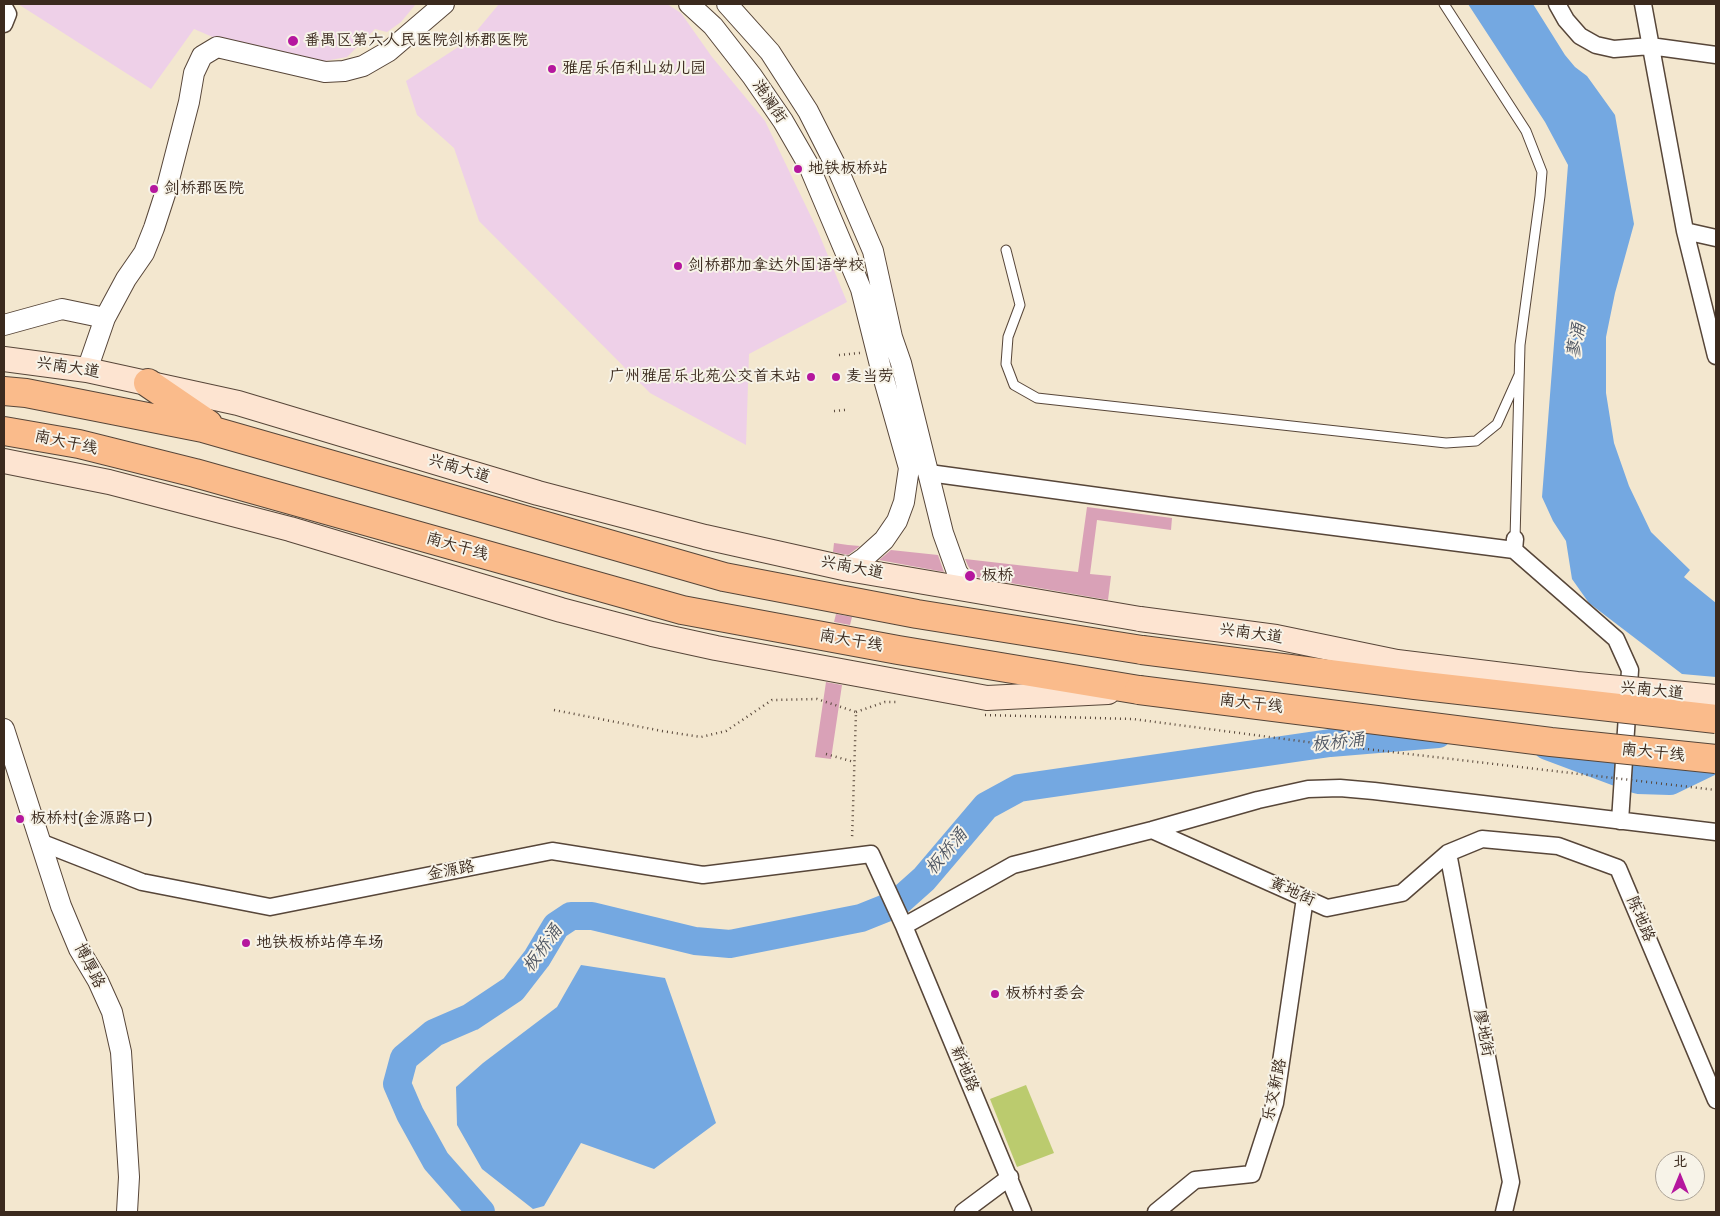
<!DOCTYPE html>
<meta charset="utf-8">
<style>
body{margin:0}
#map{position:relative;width:1720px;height:1216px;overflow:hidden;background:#f3e7cf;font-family:Itim,"LXGW WenKai TC",sans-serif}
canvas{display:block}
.frame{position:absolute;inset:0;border:5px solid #3b2a1e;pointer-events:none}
.north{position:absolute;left:1655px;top:1151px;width:50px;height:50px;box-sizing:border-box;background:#f7f3e8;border:1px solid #aca397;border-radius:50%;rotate:0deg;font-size:14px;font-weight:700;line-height:20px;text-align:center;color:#3b2a1e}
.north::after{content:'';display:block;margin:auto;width:18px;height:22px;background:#b5179e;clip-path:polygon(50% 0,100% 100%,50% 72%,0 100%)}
</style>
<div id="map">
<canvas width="1720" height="1216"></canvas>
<div class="frame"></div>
<div class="north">北</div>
</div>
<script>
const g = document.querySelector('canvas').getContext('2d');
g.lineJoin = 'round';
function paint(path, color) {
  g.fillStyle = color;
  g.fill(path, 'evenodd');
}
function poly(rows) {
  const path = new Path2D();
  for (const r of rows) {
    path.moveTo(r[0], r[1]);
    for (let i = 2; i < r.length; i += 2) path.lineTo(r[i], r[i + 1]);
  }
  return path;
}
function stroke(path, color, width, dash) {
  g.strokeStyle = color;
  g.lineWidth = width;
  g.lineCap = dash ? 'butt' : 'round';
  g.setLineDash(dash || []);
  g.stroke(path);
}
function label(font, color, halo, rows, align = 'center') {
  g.font = font + ' Itim,"LXGW WenKai TC",sans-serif';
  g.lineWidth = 4;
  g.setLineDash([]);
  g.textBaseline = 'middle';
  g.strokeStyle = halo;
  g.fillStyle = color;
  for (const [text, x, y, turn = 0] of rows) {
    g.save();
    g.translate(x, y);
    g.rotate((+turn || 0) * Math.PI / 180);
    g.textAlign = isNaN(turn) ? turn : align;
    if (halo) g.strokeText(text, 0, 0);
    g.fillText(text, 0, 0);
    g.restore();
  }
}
paint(poly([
 [18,4,416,4,401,22,387,32,375,29,347,57,319,62,243,50,194,29,151,89],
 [499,4,667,4,681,13,712,57,765,121,817,229,847,302,749,354,746,445,650,393,479,221,454,148,417,115,406,81,469,40]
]), '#eed0e8');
paint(poly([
 [1026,1085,1054,1153,1017,1167,990,1099]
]), '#bbcb6e');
paint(poly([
 [1468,4,1533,4,1565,55,1575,67,1587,76,1615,115,1634,224,1615,293,1606,337,1606,393,1614,443,1629,486,1651,532,1690,570,1684,577,1716,603,1716,677,1682,674,1589,603,1572,579,1566,541,1553,521,1542,497,1568,165,1545,122],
 [581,965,665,978,716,1123,654,1169,581,1143,544,1206,533,1209,482,1169,457,1125,456,1087,483,1063,557,1007]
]), '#74a8e1');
stroke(poly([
 [1547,746,1638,780,1670,781,1716,759],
 [481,1212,436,1161,410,1114,397,1084,404,1058,434,1033,471,1017,513,989,537,958,556,926,571,916,592,916,695,941,730,944,861,918,896,904,924,879,986,806,1019,788,1330,743,1438,734]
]), '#74a8e1', 28);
paint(poly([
 [1087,507,1172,518,1171,530,1097,520,1090,574,1111,576,1108,600,976,577,968,566,965,559,1078,572],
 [834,543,848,545,860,546,848,555,833,552],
 [891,550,938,555,944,572,879,560],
 [836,614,852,617,850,625,834,622],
 [826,682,842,685,831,759,815,757]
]), '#d9a1b7');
const service = poly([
 [1444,4,1526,131,1542,172,1540,196,1520,345,1515,539],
 [1006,250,1020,305,1008,337,1006,364,1014,385,1037,398,1446,443,1476,441,1497,424,1519,375]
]);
const minor = poly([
 [1557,4,1566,20,1580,36,1596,45,1614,49,1650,46,1716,55],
 [1643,4,1685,231,1716,356],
 [4,7,8,14,4,24],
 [1685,231,1716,238],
 [929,473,1171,506,1514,550,1515,539],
 [1514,550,1616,639,1630,670,1620,821],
 [1152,830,1327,908,1402,893,1448,853,1482,839,1558,846,1618,868,1716,1100],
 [40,842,142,882,270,907,552,851,703,875,871,854,904,926,1023,1212],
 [1448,853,1511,1182,1504,1212],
 [904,926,1013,865,1152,830,1258,800,1308,789,1340,788,1374,791,1716,832],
 [963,1212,1010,1177],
 [1156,1212,1195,1180,1252,1174,1275,1103,1305,898]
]);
const tertiary = poly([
 [689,4,713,26,752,76,783,121,809,166,861,289,881,369,909,468,904,502,897,521,884,540,864,558,848,569],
 [727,4,770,52,808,111,839,172,873,251,892,337,901,363,943,533,957,572,964,582,973,590],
 [4,325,62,309,105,318,126,279,144,253,154,228,166,191,189,102,194,73,202,56,217,47,325,72,344,71,363,66,389,51,444,4],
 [87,370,105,318],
 [4,729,61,906,79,949,98,981,112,1012,121,1052,129,1177,127,1212]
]);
const secondary = poly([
 [4,359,87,370,238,403,538,493,705,537,848,569,1140,619],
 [4,461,109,482,290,529,561,610,652,634,716,648,987,698,1108,692]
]);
const trunk = poly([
 [148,383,208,424],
 [4,391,26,393,203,428,724,577,917,614,1142,650],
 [4,431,79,444,195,473,682,610,898,650,1139,690]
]);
stroke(service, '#574639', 11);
stroke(minor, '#574639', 19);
stroke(tertiary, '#574639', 22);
stroke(secondary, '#574639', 26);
stroke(trunk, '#574639', 30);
stroke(poly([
 [839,355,860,353],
 [834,411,845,410],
 [554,710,662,731,701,737,726,731,772,700,817,699,856,712,852,840],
 [856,712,885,702,896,702],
 [826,754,854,762]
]), '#574639', 2.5, [1, 4]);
stroke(service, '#fff', 9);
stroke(minor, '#fff', 16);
stroke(tertiary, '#fff', 20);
stroke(secondary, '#fde4d1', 24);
stroke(trunk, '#fabb8b', 28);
const secondaryBridge = poly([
 [1140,619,1276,637,1397,662,1577,684,1716,697]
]);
const trunkBridge = poly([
 [1142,650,1415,685,1716,719],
 [1139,690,1551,742,1716,759]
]);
stroke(secondaryBridge, '#574639', 26, []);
stroke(trunkBridge, '#574639', 30, []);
stroke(poly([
 [985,715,1133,719,1315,743,1716,790]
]), '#574639', 2.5, [1, 4]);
stroke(secondaryBridge, '#fde4d1', 24);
stroke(trunkBridge, '#fabb8b', 28);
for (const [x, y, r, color] of [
 [293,41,6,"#b5179e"],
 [552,69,5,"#b5179e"],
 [798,169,5,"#b5179e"],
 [154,189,5,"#b5179e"],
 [678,266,5,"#b5179e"],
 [811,377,5,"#b5179e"],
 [836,377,5,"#b5179e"],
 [970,576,6,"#b5179e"],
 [20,819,5,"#b5179e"],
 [246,943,5,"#b5179e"],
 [995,994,5,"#b5179e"]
]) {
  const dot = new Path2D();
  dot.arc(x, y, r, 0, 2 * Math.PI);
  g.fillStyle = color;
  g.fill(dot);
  stroke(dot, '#f7f3e8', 2);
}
label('16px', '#3b2a1e', '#f7f3e8', [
 ["番禺区第六人民医院剑桥郡医院",304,41],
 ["雅居乐佰利山幼儿园",562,69],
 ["地铁板桥站",808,169],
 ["剑桥郡医院",164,189],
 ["剑桥郡加拿达外国语学校",688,266],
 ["广州雅居乐北苑公交首末站",801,377,"right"],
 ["麦当劳",846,377],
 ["板桥",981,576],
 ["板桥村(金源路口)",30,819],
 ["地铁板桥站停车场",256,943],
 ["板桥村委会",1005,994]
], 'left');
label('16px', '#3b2a1e', '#f7f3e8', [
 ["滟澜街",769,102,56],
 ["兴南大道",68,368,9],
 ["南大干线",66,443,12],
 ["兴南大道",459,469,17],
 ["南大干线",457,547,16],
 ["兴南大道",852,568,11],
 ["兴南大道",1251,634,8],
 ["南大干线",851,641,10],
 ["兴南大道",1652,691,6],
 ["南大干线",1251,704,7],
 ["南大干线",1653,753,6],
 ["金源路",451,871,-11],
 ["黄地街",1292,892,24],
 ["陈地路",1640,919,67],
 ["博厚路",89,966,63],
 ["廖地街",1483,1033,79],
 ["新地路",964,1069,67],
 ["乐交新路",1275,1090,-78]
]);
label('italic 18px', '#4f5662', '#f7f3e8', [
 ["蓼涌",1577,341,-79],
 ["板桥涌",1338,743,-6],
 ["板桥涌",947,852,-50],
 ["板桥涌",543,949,-54]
]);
</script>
